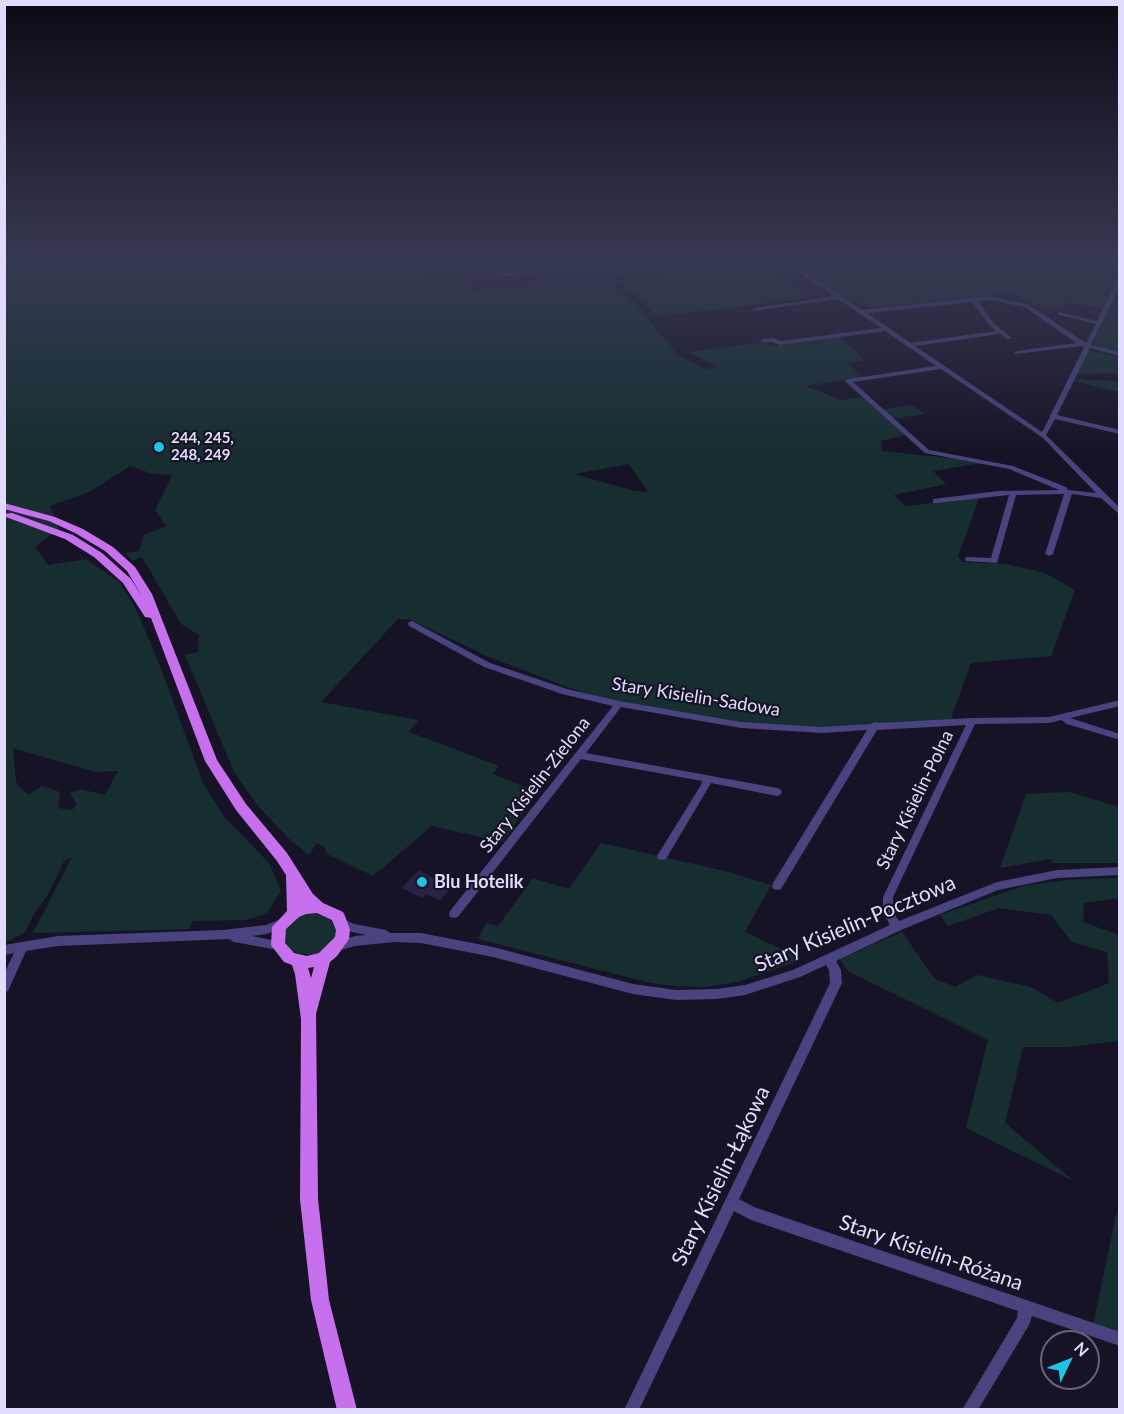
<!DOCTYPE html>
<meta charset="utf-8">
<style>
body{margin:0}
#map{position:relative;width:1124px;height:1414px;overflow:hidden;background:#171326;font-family:Lato,sans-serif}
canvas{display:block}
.frame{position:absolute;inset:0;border:6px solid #e1dcfb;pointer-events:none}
.north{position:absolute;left:1040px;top:1330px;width:60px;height:60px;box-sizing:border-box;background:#171326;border:2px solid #68637b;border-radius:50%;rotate:47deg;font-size:16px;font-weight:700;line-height:24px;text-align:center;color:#e1dcfb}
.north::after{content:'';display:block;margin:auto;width:21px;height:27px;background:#1ec4e4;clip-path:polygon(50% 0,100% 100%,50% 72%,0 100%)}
</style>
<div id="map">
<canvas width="1124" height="1414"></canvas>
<div class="frame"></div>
<div class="north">N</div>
</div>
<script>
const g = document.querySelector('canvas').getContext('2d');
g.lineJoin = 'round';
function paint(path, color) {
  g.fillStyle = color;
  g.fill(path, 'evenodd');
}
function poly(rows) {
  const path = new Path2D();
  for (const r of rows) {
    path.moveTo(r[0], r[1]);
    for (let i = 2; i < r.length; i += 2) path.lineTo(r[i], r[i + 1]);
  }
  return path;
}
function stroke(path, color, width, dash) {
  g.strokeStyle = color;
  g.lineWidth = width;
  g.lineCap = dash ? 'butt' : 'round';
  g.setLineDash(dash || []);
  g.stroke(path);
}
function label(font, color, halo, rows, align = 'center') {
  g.font = font + ' Lato,sans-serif';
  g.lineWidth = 4.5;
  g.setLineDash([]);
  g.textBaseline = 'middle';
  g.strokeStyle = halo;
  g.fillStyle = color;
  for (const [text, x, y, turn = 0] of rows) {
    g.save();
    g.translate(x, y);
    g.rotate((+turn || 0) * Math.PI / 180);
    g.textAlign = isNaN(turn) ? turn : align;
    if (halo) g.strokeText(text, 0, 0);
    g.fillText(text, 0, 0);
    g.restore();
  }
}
paint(poly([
 [5,259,89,269,101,259,401,259,369,260,401,273,461,277,473,291,606,281,637,306,679,356,708,370,716,366,688,352,766,342,773,346,840,337,865,360,848,363,862,377,805,386,842,400,863,397,878,410,912,405,925,414,889,419,905,435,881,441,882,451,988,462,933,471,946,484,894,495,905,506,979,498,958,556,962,562,1005,564,1045,573,1075,590,1051,656,971,663,952,715,953,722,789,730,620,703,570,688,489,657,411,620,398,619,321,702,418,720,409,732,499,766,493,774,538,792,502,842,432,826,373,876,327,854,324,846,317,843,309,855,289,839,258,806,234,772,185,655,198,652,199,635,181,624,142,557,133,561,125,553,139,551,144,535,166,526,155,510,172,475,153,474,130,466,89,492,50,506,59,529,35,547,48,565,86,559,120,583,136,609,160,666,203,783,225,818,269,863,281,891,267,913,247,920,192,921,190,929,33,933,72,857,64,861,48,895,35,912,25,932,5,943],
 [629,464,648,492,635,491,574,474],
 [13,748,95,772,118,771,105,795,80,789,70,793,77,805,72,810,58,808,60,792,42,786,28,795,16,782],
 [625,259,773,259,774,260,619,276,603,262],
 [787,259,1119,259,1119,279,1109,299,1119,301,1119,352,1093,345,1109,309,1068,303,1058,310,1028,304,1021,296,1008,294,871,308,848,300],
 [763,264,811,298,661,316,656,315,618,279],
 [1088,350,1119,357,1119,375,1108,373,1074,374],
 [1074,379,1119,381,1119,392,1073,381],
 [1069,792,1119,807,1119,863,1053,863,1051,859,1000,868,1026,794],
 [601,843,725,871,771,885,745,932,794,955,795,962,741,981,707,987,674,986,651,983,478,939,486,923,498,926,533,878,569,889],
 [1119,878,1119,898,1084,903,1083,922,1119,935,1119,1041,1070,1047,1023,1047,1005,1123,1074,1181,966,1128,988,1040,848,971,840,959,902,932,934,978,955,987,977,975,1031,987,1058,1003,1109,983,1107,952,1072,942,1051,915,999,908,948,926,940,915,1023,886,1066,880],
 [320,912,333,919,337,931,335,938,325,950,317,954,309,955,293,952,284,942,286,928,304,913],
 [1119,1213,1119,1332,1093,1325,1116,1215]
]), '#162e2f');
stroke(poly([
 [1113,329,1111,327,1120,318]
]), '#17284a', 1.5);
paint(poly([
 [419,870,450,889,440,901,426,894,422,898,402,888]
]), '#2a2144');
paint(poly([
 [483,259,489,259,500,273,503,273,550,267,544,259,549,259,557,268,554,270,503,277,496,275,483,259],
 [589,259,594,259,597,262,592,263,589,259],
 [780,259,786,259,862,310,990,296,1029,305,1086,343,1096,324,1056,314,1059,312,1097,321,1117,280,1120,279,1120,287,1091,345,1120,352,1120,356,1090,348,1057,415,1120,430,1120,434,1055,419,1046,435,1120,508,1120,515,1101,498,1072,494,1053,554,1049,556,1045,554,1064,494,1016,495,997,563,966,561,965,559,966,557,969,557,991,558,1009,495,936,503,933,503,933,499,999,491,1059,490,1009,469,925,453,846,382,845,381,848,379,936,366,885,331,780,345,772,342,761,342,761,340,763,339,773,338,781,341,881,328,838,299,753,311,752,310,755,308,834,296,780,259],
 [990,300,1025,307,1076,343,1017,351,1014,353,1015,354,1081,346,1084,347,1051,414,1049,416,1050,417,1042,432,915,346,1000,334,1007,339,1011,339,1011,337,994,324,978,301,990,300],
 [972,302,990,326,996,331,911,343,867,313,972,302],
 [941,369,1043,438,1096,493,1068,490,1066,487,1013,466,929,450,853,382,941,369],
 [412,621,490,663,567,689,619,701,741,722,822,727,871,724,875,722,879,723,972,718,1049,717,1120,700,1120,706,1070,718,1120,734,1120,740,1067,724,1061,720,1049,723,975,724,893,897,893,912,899,921,997,882,1057,870,1120,867,1120,875,1057,878,998,890,901,930,836,961,841,970,842,983,739,1199,754,1207,1120,1332,1120,1346,1032,1316,1029,1325,978,1410,962,1410,1017,1318,1018,1311,751,1220,734,1211,639,1410,624,1410,830,983,829,970,826,965,800,977,745,995,717,999,676,1000,633,994,493,957,421,943,394,942,355,946,337,951,333,949,331,946,333,943,355,936,366,935,348,931,338,925,337,922,338,919,342,918,354,924,386,930,390,933,421,933,493,947,633,984,676,990,717,989,745,985,793,970,890,925,883,913,883,897,966,725,877,730,781,889,777,890,773,889,772,886,773,883,867,730,822,733,741,728,621,707,586,753,777,788,780,789,782,792,780,795,777,796,711,783,666,859,662,860,658,859,657,856,701,785,702,781,581,759,458,917,454,918,450,917,449,914,450,911,613,706,562,694,484,667,409,626,408,624,409,622,412,621],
 [281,919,285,920,286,923,285,926,267,934,252,936,282,942,284,945,282,948,278,950,234,942,229,939,58,946,26,951,8,991,4,993,4,974,14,953,4,955,4,945,58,936,223,930,266,925,281,919]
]), '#49437f');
paint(poly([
 [4,503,55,517,83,529,113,547,135,567,152,594,217,760,246,804,287,853,313,894,323,903,343,912,345,916,350,930,349,939,337,956,330,962,316,1014,318,1199,329,1300,357,1410,337,1410,311,1300,300,1199,301,1019,295,974,292,965,284,962,271,945,272,927,287,911,286,875,277,861,236,810,205,761,151,618,145,617,123,583,94,557,65,539,6,517,4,514,12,513,73,535,102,553,131,579,143,598,127,571,105,551,75,533,49,521,4,509,4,503],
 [317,913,332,920,336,930,335,937,319,953,307,956,294,953,285,943,286,929,299,917,306,914,317,913],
 [314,967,311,978,308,968,314,967]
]), '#c670ee');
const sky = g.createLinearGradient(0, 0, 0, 457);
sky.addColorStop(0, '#0d0a15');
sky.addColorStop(0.57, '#363952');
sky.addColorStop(1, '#36395200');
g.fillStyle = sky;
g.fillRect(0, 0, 1124, 457);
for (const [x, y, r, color] of [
 [159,447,6,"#1ec4e4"],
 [422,882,6,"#1ec4e4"]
]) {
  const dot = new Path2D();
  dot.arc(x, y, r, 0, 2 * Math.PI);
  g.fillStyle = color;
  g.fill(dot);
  stroke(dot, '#171326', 2);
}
label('bold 15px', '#e1dcfb', '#171326', [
 ["244, 245,",171,438],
 ["248, 249",171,455]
], 'left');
label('18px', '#e1dcfb', '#171326', [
 ["Stary Kisielin-Sadowa",696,697,9],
 ["Stary Kisielin-Zielona",535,785,-52],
 ["Stary Kisielin-Polna",915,800,-64]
]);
label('bold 18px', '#e1dcfb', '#171326', [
 ["Blu Hotelik",434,882]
], 'left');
label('21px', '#e1dcfb', '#171326', [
 ["Stary Kisielin-Pocztowa",855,924,-23],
 ["Stary Kisielin-Łąkowa",721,1176,-64],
 ["Stary Kisielin-Różana",931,1253,19]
]);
</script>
